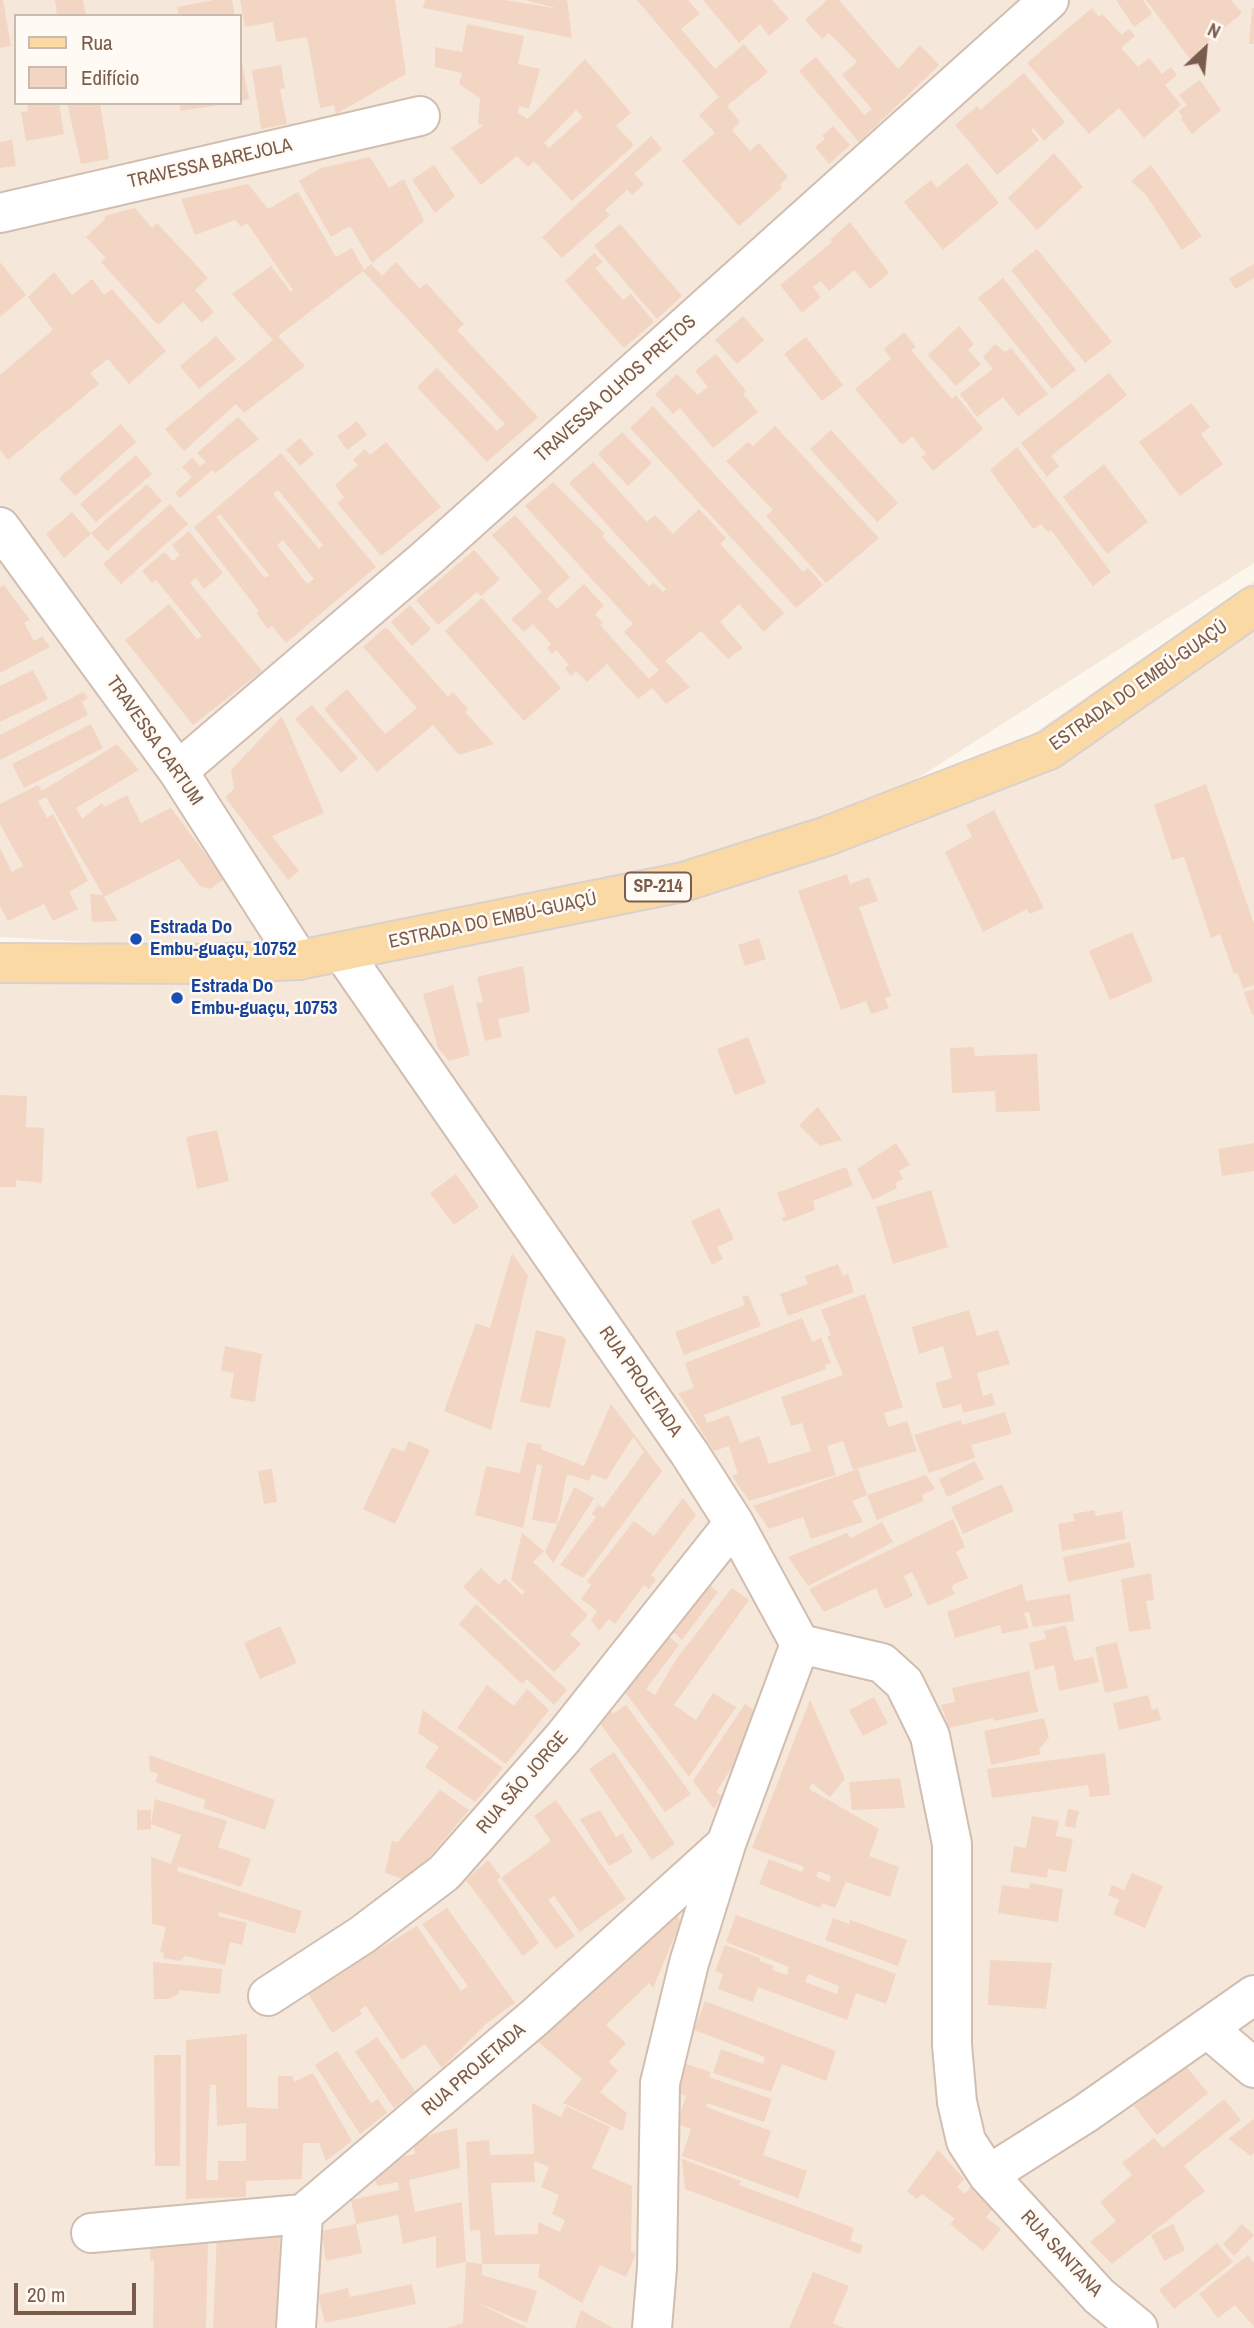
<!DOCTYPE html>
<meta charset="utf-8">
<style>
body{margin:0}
#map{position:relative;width:1254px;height:2328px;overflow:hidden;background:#fdf6ec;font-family:"Archivo Narrow",sans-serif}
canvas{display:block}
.legend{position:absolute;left:14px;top:14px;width:228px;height:91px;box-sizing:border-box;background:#fffaf3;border:2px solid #cabbb1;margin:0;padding:9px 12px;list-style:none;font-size:21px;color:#7a5c4d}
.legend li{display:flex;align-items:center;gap:14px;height:35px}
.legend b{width:35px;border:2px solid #cabbb1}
.north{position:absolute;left:1170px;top:14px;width:70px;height:70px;-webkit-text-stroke:5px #fffaf3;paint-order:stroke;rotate:26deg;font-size:19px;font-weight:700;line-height:28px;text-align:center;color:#7a5c4d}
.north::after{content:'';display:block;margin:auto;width:24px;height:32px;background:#7a5c4d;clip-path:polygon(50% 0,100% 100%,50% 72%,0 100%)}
.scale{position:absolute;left:14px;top:2283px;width:122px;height:32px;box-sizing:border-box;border:4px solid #7a5c4d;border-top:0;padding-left:9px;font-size:21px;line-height:24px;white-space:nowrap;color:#7a5c4d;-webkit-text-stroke:5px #fffaf3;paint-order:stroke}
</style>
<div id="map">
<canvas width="1254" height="2328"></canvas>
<ul class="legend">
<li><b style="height:9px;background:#fbd9a5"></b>Rua</li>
<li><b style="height:19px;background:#f3d5c3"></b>Edifício</li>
</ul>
<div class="north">N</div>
<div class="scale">20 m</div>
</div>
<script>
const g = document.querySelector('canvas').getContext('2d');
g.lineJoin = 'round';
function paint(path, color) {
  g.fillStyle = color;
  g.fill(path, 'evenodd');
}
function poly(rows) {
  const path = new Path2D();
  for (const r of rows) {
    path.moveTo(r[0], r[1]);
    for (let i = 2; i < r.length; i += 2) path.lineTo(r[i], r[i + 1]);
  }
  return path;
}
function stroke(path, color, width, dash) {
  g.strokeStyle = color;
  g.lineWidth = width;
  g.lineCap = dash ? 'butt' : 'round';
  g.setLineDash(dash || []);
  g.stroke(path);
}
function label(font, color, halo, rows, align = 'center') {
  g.font = font + ' "Archivo Narrow",sans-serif';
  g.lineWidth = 5;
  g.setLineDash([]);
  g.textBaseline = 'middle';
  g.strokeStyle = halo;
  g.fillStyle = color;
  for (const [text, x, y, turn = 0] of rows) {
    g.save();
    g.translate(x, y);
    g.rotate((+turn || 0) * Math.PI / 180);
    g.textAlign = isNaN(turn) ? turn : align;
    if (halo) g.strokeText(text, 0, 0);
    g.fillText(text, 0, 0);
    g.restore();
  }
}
paint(poly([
 [0,0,1254,0,1254,563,860,815,945,795,1254,581,1254,2328,0,2328,0,971,289,953,0,937],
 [16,16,240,16,240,103,16,103]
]), '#f5e8da');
paint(poly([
 [0,0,3,0,11,46,0,48],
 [55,0,83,0,86,16,57,16],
 [214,0,232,0,235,16,179,16,177,7],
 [240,0,395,0,406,74,336,114,334,105,320,108,307,37,276,42,273,22,245,27],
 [425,0,505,0,559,9,526,0,567,0,572,38,423,8],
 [637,0,688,0,700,14,681,29,715,69,744,44,768,72,727,106,740,122,732,130,750,151,759,143,788,177,780,185,782,188,739,226,682,161,715,133,699,115,719,97],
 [703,0,772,0,789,19,769,36,760,24,739,43],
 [827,0,839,0,898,69,920,45,939,65,859,142,799,71,816,57,864,115,872,109,842,75,857,62,829,33,822,39,805,20],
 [1116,0,1143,0,1152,14,1134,27],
 [1146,0,1231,0,1242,13,1198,50,1205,59,1196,67],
 [1092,8,1099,17,1102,14,1122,35,1129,29,1135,36,1121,48,1138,67,1149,58,1162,74,1171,67,1177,75,1165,85,1181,105,1144,138,1119,108,1089,134,1027,63],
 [1252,8,1254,8,1254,44,1249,44],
 [467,24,524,36,518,64,540,69,529,109,519,106,518,113,528,119,585,59,631,113,616,126,634,145,572,201,534,161,528,167,517,156,481,185,451,148,484,125,478,124,480,98,459,84,462,73,435,67,435,47,462,52],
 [576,110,583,117,549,148,544,143],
 [240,52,249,99,240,101],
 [281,65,285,88,280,89,287,124,261,129,252,70],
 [1024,73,1065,122,1044,141,1033,128,1031,130,1039,140,997,175,955,125,977,106,980,110],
 [1200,80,1221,110,1192,134,1181,119,1183,117,1178,111,1187,105,1179,95],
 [27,103,59,103,64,134,26,141,21,112,28,111],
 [67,103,100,103,109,159,81,164],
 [179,103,219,103,219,105,181,111],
 [833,126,850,145,829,164,815,147,825,139,822,136],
 [651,136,662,149,634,174,644,184,632,195,627,190,605,210,610,215,562,258,542,237],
 [12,140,16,166,0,168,0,142],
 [1054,153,1083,187,1037,230,1008,198],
 [370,157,389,188,404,179,424,221,372,263,350,226,331,237,299,181,321,168],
 [967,163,999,203,943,250,904,202,931,180,937,188],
 [434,165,455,196,435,213,412,180],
 [1151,165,1202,236,1182,250,1146,195,1131,181],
 [248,184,268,209,298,192,336,257,352,248,364,270,371,264,382,276,396,262,420,289,426,283,464,324,457,330,538,417,487,462,417,387,437,368,497,431,505,424,363,271,278,336,305,366,244,413,236,404,184,451,165,429,273,340,232,294,271,266,291,292,293,290,247,223,241,227,235,220,195,235,181,199],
 [135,208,152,228,157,223,208,278,195,290,214,312,202,323,183,302,158,325,101,262,106,258,86,237,106,218,104,216],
 [850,222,889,273,870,289,854,270,829,291,821,281,813,287,821,297,802,313,780,285,832,242,830,240],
 [620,224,682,296,657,319,594,246],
 [1037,249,1112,342,1085,363,1011,270],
 [594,253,603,262,595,268,623,300,631,294,654,322,624,348,565,281],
 [0,262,26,295,0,317],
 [1254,264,1254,278,1235,289,1229,278],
 [54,272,72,295,92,279,104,295,112,289,166,351,129,384,108,359,90,373,99,384,8,460,0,450,0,375,53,330,28,297],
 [1003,278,1076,370,1052,389,978,298],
 [743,316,764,340,737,364,715,340],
 [959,326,974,344,968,350,981,364,956,386,928,355],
 [904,332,916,347,911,350,952,399,956,395,983,429,933,471,921,457,926,454,912,436,902,445,855,389,891,359,884,349],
 [216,336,236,359,199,389,180,366],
 [806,337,843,385,822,401,784,354],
 [995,344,1005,352,1011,348,1048,394,1018,416,1003,397,977,417,960,394,993,369,983,357],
 [716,354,746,391,743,394,758,412,713,448,680,408,673,414,655,394,677,374,698,395,708,387,695,371],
 [1109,373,1127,395,1051,456,1059,466,1047,477,1021,443],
 [1191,403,1210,427,1201,434,1223,464,1180,496,1139,442],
 [653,406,803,572,808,568,823,585,796,608,630,428],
 [238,417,259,439,215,473,212,470,180,498,175,493,192,477,182,467,192,458,200,466,206,462,197,453],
 [357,421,367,435,347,450,337,436],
 [121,424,136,442,75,496,59,478],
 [775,426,879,538,826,583,766,516,773,510,726,461,748,442,753,446],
 [831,430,898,503,877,522,810,449],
 [622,432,652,463,628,486,598,454],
 [300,438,314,454,300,466,286,450],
 [386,442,441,507,381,556,337,503,344,497,335,485,358,465,353,460,365,449,370,455],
 [1017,447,1111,572,1093,586,1051,530,1048,532,1041,524,1033,529,990,470],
 [281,453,376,567,286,643,272,626,268,629,256,613,259,611,194,527],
 [278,490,323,545,319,549,273,494],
 [220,514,269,575,265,578,216,517],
 [283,540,314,579,307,584,277,545],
 [136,455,152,474,96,522,80,504],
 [593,462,647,522,655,515,673,534,699,509,726,538,720,544,784,613,764,632,739,604,720,622,743,648,728,659,701,631,665,661,690,687,666,704,652,688,638,699,607,664,587,682,576,671,571,676,565,668,569,665,556,650,552,654,547,648,551,644,533,624,524,632,511,619,542,592,492,535,515,515,570,577,547,598,557,609,584,584,604,606,595,614,603,623,600,625,649,679,659,670,624,632,633,624,525,506,553,482,605,534,602,536,649,586,654,583,663,592,666,589,569,483],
 [1104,464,1148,522,1107,554,1063,497],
 [147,484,162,501,107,551,91,533],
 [170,504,188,524,121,584,103,564],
 [72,512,91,534,64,558,46,534],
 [189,531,223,573,204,589,196,578,190,583,262,671,193,725,125,640,169,604,197,639,202,636,156,580,152,583,142,571,164,552,173,561,180,555,172,545],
 [474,550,500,579,481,596,477,592,438,625,416,600],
 [4,585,30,620,24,623,34,641,42,636,50,647,0,673,0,587],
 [482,598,561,688,524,721,445,631],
 [410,605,431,629,412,646,391,622],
 [386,627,448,697,453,692,468,709,465,712,494,744,459,755,433,725,377,772,324,709,347,689,385,734,417,708,363,647],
 [33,670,48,699,0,722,0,686],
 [83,692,88,698,82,702,88,715,0,760,0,735],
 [312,705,358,758,341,773,295,719],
 [282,716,324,813,272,836,299,871,288,880,225,797,234,789,231,770],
 [91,724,103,748,24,788,12,764],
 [117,744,139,770,76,808,82,819,102,803,104,807,127,795,141,823,171,808,224,879,210,889,200,886,179,859,104,897,118,921,92,922,90,894,103,895,46,797,38,801,47,818,53,814,88,881,69,892,78,909,53,921,44,904,8,921,0,906,0,848,12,872,23,866,0,824,0,804,38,785,42,791],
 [1206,784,1254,924,1254,985,1243,989,1238,973,1234,974,1220,934,1211,938,1184,857,1172,860,1154,805],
 [994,810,1044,908,1030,914,1027,909,983,932,945,852,972,837,966,825],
 [847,874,850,884,869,877,878,901,859,907,891,996,885,998,889,1008,871,1014,866,1001,841,1010,798,891],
 [1132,932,1153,981,1110,1000,1089,951],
 [759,938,766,959,745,966,738,945],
 [523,966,530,1012,498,1019,502,1037,485,1041,476,1003,483,1002,477,977],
 [453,985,470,1055,449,1061,438,1048,423,994],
 [1254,989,1254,1014,1252,1015,1244,992],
 [748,1037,766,1083,735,1095,717,1049],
 [974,1047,975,1056,1037,1054,1040,1111,996,1112,995,1091,952,1093,950,1048],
 [0,1095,27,1096,26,1127,44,1128,42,1183,16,1180,16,1187,0,1187],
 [818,1107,842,1140,820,1146,799,1125],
 [217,1130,229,1181,197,1189,186,1137],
 [896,1143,910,1165,899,1171,903,1179,895,1183,897,1188,873,1200,857,1169],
 [1254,1143,1254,1171,1222,1176,1218,1149],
 [846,1167,853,1185,813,1201,815,1210,784,1222,782,1218,786,1216,777,1193],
 [456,1174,479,1207,454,1225,430,1193],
 [931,1190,948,1247,893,1264,876,1207],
 [719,1208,734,1239,717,1247,723,1259,712,1265,691,1221],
 [512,1253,528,1276,491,1430,444,1411,476,1323,490,1328],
 [838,1264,843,1276,848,1274,854,1292,788,1316,780,1294,808,1284,805,1276],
 [865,1294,903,1407,884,1413,888,1427,907,1421,917,1451,853,1470,843,1441,827,1446,836,1475,749,1501,732,1476,738,1474,729,1446,714,1451,678,1393,694,1388,685,1363,802,1318,812,1342,821,1338,831,1363,825,1365,826,1369,704,1415,707,1423,729,1415,740,1443,759,1436,769,1464,811,1451,802,1423,791,1426,781,1397,843,1375,827,1336,831,1335,821,1310],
 [748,1295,761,1326,684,1355,675,1332,745,1305,742,1297],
 [969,1310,977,1336,998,1330,1010,1364,977,1373,983,1396,992,1393,995,1405,963,1413,961,1404,943,1409,935,1383,952,1378,943,1346,919,1354,912,1327],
 [536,1330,563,1337,566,1340,550,1408,520,1402],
 [225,1346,262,1354,255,1402,230,1398,234,1373,221,1371],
 [611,1404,662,1471,583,1578,560,1565,596,1517,592,1514,598,1505,603,1508,644,1452,633,1437,606,1480,592,1474,589,1481,567,1474,557,1524,532,1520,542,1465,537,1464,523,1528,475,1515,486,1466,520,1473,527,1442,542,1445,541,1449,584,1466],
 [1005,1412,1012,1434,971,1445,975,1458,929,1473,914,1435,961,1420,962,1425],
 [409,1441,430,1450,395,1524,363,1509,392,1447,404,1452],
 [975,1461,984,1479,947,1497,939,1479],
 [272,1469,277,1502,264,1504,258,1471],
 [858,1469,867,1495,852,1501,863,1522,811,1539,803,1517,769,1529,753,1506],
 [926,1475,935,1489,922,1495,924,1501,877,1520,867,1495],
 [1002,1484,1014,1511,963,1534,951,1507],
 [574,1487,594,1498,553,1563,545,1552],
 [683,1498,696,1515,651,1575,656,1579,649,1589,644,1585,615,1624,609,1619,599,1631,591,1620,597,1611,581,1599,591,1585,587,1581,634,1521,654,1536],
 [1094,1510,1096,1516,1122,1511,1126,1539,1062,1551,1058,1524,1075,1521,1073,1514],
 [953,1519,965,1547,956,1552,968,1578,951,1586,955,1594,928,1606,912,1572,904,1576,913,1596,885,1609,876,1588,824,1612,809,1589],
 [882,1522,893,1542,808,1586,788,1557,847,1533,851,1538],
 [522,1533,544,1551,533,1562,588,1615,570,1634,581,1644,554,1672,463,1587,481,1568,499,1585,505,1578,522,1595,525,1592,511,1580],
 [1130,1542,1135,1567,1068,1582,1063,1557],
 [1151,1573,1154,1600,1146,1601,1151,1629,1129,1632,1121,1579],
 [703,1580,718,1592,682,1640,665,1624],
 [1022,1584,1026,1601,1070,1594,1074,1621,1033,1627,1029,1612,1024,1613,1029,1628,1002,1634,1000,1625,955,1638,947,1612],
 [732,1588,749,1600,674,1705,696,1720,713,1693,736,1707,689,1777,618,1683,660,1629,679,1645,646,1689,655,1695,677,1658],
 [476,1604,567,1690,554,1705,527,1679,522,1684,459,1624],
 [1066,1625,1074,1661,1093,1657,1099,1682,1059,1691,1054,1665,1035,1670,1029,1643,1046,1639,1044,1631],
 [280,1626,297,1663,260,1679,244,1643],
 [1117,1642,1128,1688,1105,1693,1095,1647],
 [1029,1671,1038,1712,994,1721,993,1718,949,1728,941,1705,955,1702,952,1688],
 [487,1685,514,1706,527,1689,549,1710,506,1764,457,1728],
 [1148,1695,1152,1710,1158,1708,1161,1720,1119,1730,1113,1703],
 [874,1697,888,1723,863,1736,849,1710],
 [810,1700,845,1779,830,1797,812,1783,809,1789,879,1829,869,1856,899,1867,890,1897,846,1882,835,1908,822,1903,820,1908,759,1884,769,1859,802,1872,804,1867,752,1848],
 [818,1871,831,1876,829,1882,816,1877],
 [604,1702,613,1714,626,1705,691,1794,665,1812,594,1715],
 [745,1704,765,1717,716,1792,722,1796,714,1809,693,1781],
 [423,1710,503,1768,475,1802,425,1767,439,1747,418,1733],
 [1044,1718,1049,1737,1039,1750,1041,1754,991,1765,984,1731],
 [614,1752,675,1844,652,1860,589,1769],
 [1105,1753,1110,1795,1090,1797,1088,1785,992,1798,987,1769],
 [149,1755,275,1800,265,1830,203,1808,206,1800,155,1782,158,1774,150,1771],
 [900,1778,905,1808,852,1810,849,1782],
 [440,1790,469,1810,409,1881,385,1873,392,1841,398,1842],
 [155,1799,227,1821,218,1847,251,1859,241,1887,178,1866,177,1871,302,1911,295,1934,219,1912,218,1916,247,1923,242,1945,230,1942,225,1965,185,1956,180,1961,163,1958,164,1953,160,1952,166,1927,152,1924,151,1857,171,1864,181,1835,151,1824],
 [556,1800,626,1899,580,1932,554,1896,548,1900,575,1936,556,1949,501,1878,551,1841,534,1816],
 [1068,1809,1079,1811,1075,1828,1065,1826],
 [137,1810,151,1810,151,1829,137,1830],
 [600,1810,616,1837,622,1833,633,1852,609,1866,580,1819],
 [1032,1816,1059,1821,1056,1836,1073,1839,1066,1872,1048,1869,1047,1878,1010,1872,1014,1846,1026,1848],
 [488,1860,501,1877,497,1880,539,1943,523,1956,466,1880],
 [1132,1873,1163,1886,1145,1928,1113,1914,1119,1900,1108,1895,1112,1885,1124,1890],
 [1030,1883,1063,1889,1058,1922,998,1913,1002,1885,1029,1889],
 [447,1908,515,2003,487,2023,442,2068,425,2044,402,2060,366,2006,359,2010,362,2014,332,2033,307,1992,417,1926,461,1991,468,1986,422,1924],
 [669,1908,681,1921,653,1988,649,1983,606,2025,626,2043,609,2062,618,2071,600,2092,627,2113,623,2131,563,2103,582,2079,535,2039],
 [736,1915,896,1974,886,2004,856,1993,847,2020,758,1987,753,2002,718,1989,723,1974,715,1971,725,1945,760,1958,759,1961,774,1966,772,1970,787,1975,789,1967,726,1942],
 [808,1974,839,1986,837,1994,805,1982],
 [833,1918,849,1924,850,1920,907,1940,898,1966,825,1940],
 [990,1960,1052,1963,1046,2009,988,2005],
 [153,1962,222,1969,220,1994,179,1990,179,1994,168,1999,154,1999],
 [705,2001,836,2051,826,2081,782,2064,771,2092,713,2073,721,2049,763,2064,765,2057,694,2030],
 [247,2034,247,2107,278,2109,278,2076,292,2076,294,2082,313,2073,352,2141,326,2161,319,2143,303,2143,302,2179,246,2181,246,2197,186,2199,186,2040],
 [210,2085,216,2085,217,2126,246,2123,246,2161,218,2161,218,2180,206,2180],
 [377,2037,415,2091,394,2108,355,2052],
 [337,2051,371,2103,378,2099,387,2113,360,2134,315,2065],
 [154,2055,181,2055,180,2166,155,2166],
 [683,2063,711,2072,709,2077,772,2099,764,2122,707,2103,706,2107,771,2131,763,2155,807,2171,798,2198,682,2156,691,2129,677,2124,686,2096,673,2091],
 [1185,2065,1208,2093,1157,2135,1134,2106],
 [1224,2099,1241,2120,1184,2166,1205,2191,1112,2264,1090,2242,1116,2221,1100,2202,1132,2175,1122,2163,1154,2138,1163,2148],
 [532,2103,561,2117,566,2106,610,2127,592,2168,632,2186,631,2251,636,2254,626,2277,600,2265,582,2303,538,2277,540,2264,482,2264,480,2230,470,2231,466,2142,489,2140,490,2155,534,2154],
 [534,2161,549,2167,541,2187,559,2195,552,2214,565,2220,560,2232,538,2222,538,2234,495,2235,491,2183,535,2182],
 [1254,2119,1254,2153,1251,2156,1228,2139],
 [457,2128,460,2168,409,2180,415,2212,462,2202,466,2262,436,2268,436,2236,403,2244,398,2215,356,2224,362,2253,326,2261,321,2231,356,2224,351,2200,399,2190,398,2182,378,2186,370,2171,396,2158,415,2154,413,2143,435,2133],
 [938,2150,964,2179,957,2187,965,2194,971,2186,993,2209,986,2217,1001,2229,983,2251,950,2224,955,2219,922,2194,917,2199,907,2191],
 [682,2159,741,2181,739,2185,854,2228,850,2241,863,2245,860,2254,685,2189],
 [1173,2224,1185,2250,1164,2261,1151,2235],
 [1242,2224,1254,2235,1234,2256,1223,2244],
 [280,2232,278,2328,213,2328,217,2233],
 [151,2242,208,2242,206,2328,153,2328,154,2260,150,2261],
 [1217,2243,1233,2262,1174,2309,1159,2290],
 [1248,2255,1254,2263,1254,2327,1235,2305,1218,2318,1199,2294],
 [466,2262,482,2264,482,2275,537,2291,527,2323,473,2301,528,2328,447,2328,463,2323],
 [813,2272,849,2286,833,2323,844,2328,789,2328],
 [412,2284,416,2304,325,2323,318,2295,348,2288,350,2297],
 [581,2310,613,2328,575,2328]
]), '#f3d5c3');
const minor = poly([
 [0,213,420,116],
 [0,527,178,771,299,960],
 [178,771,427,558,1049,0],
 [800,1644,882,1663,904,1683,930,1736,952,1844,952,2045,957,2102,966,2141,988,2175,1099,2296,1138,2328],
 [268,1996,362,1935,444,1873,563,1738,734,1523],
 [1207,2028,1254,2068],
 [988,2175,1086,2113,1254,1995],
 [91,2233,303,2214],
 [296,2328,303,2214,534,2018,726,1844,800,1644,734,1523,690,1454,343,953],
 [652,2328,657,2268,660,2083,689,1963,726,1844]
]);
const primary = poly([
 [0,963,211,964,299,960,683,882,827,836,1049,750,1254,606]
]);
stroke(minor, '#d1beb0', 42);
stroke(primary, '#dad1cd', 42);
stroke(minor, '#fff', 38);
stroke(primary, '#fbd9a5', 38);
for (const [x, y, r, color] of [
 [136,939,7,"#1a4fb4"],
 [177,998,7,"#1a4fb4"]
]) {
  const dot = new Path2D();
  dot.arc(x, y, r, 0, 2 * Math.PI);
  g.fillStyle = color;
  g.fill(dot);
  stroke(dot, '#fffaf3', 2.5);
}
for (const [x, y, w] of [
 [658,887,66]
]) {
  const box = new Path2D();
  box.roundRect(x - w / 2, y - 14.5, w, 29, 5);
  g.fillStyle = '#fffaf3';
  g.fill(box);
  stroke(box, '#7a5c4d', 2);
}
label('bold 18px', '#7a5c4d', null, [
 ["SP-214",658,887]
]);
label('19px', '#7a5c4d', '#fffaf3', [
 ["TRAVESSA BAREJOLA",210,164,-13],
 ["TRAVESSA OLHOS PRETOS",616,389,-42],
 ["ESTRADA DO EMBÚ-GUAÇÚ",1139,686,-35],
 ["TRAVESSA CARTUM",154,741,55],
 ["ESTRADA DO EMBÚ-GUAÇÚ",493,921,-12],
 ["RUA PROJETADA",640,1382,55],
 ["RUA SÃO JORGE",523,1783,-49],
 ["RUA PROJETADA",474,2070,-41],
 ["RUA SANTANA",1061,2254,47]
]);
label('bold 19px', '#164399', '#fffaf3', [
 ["Estrada Do",150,928],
 ["Embu-guaçu, 10752",150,950],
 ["Estrada Do",191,987],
 ["Embu-guaçu, 10753",191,1009]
], 'left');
</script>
